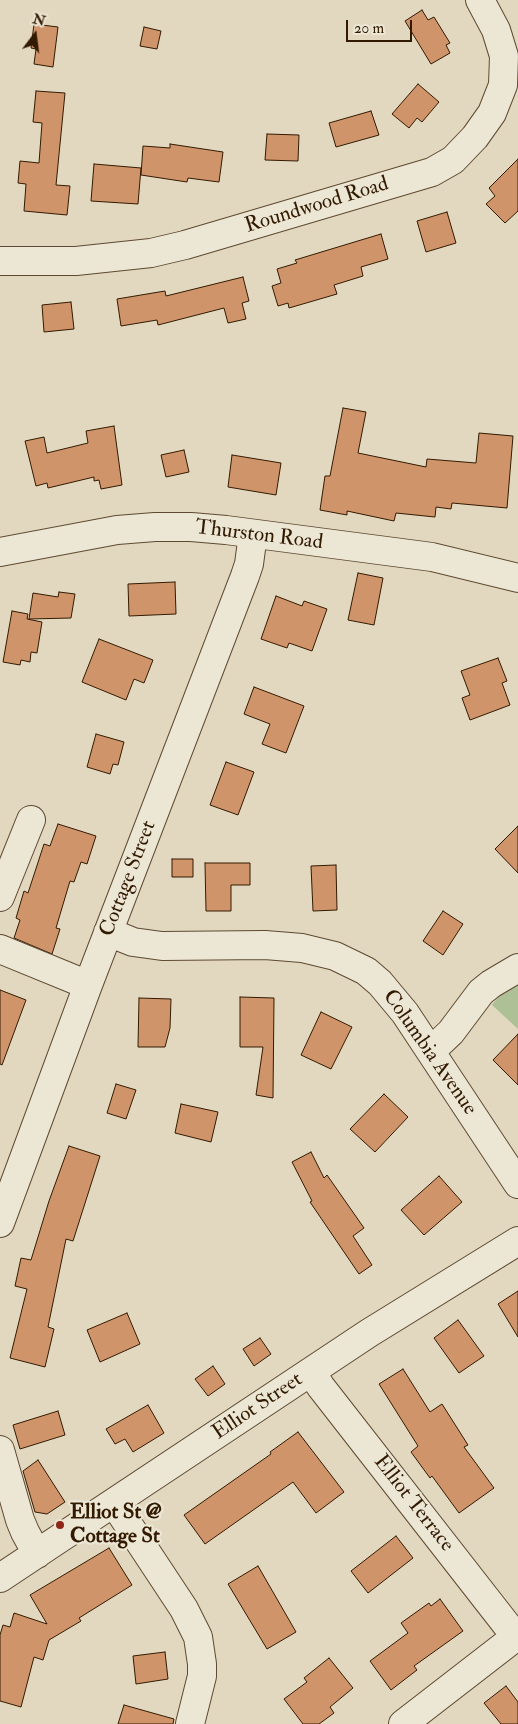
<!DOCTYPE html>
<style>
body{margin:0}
#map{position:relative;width:518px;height:1724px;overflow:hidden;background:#e1d8bf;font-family:"IM FELL Double Pica",serif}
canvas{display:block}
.north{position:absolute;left:10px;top:10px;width:50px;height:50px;-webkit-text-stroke:4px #ece6d5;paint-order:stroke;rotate:15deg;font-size:14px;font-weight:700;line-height:20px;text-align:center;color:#321a00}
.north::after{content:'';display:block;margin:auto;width:18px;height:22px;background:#321a00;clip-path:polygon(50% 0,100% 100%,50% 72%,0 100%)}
.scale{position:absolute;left:346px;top:20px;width:66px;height:22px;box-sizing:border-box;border:2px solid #321a00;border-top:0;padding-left:6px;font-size:15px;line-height:18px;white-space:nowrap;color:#321a00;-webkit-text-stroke:4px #ece6d5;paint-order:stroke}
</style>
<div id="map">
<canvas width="518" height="1724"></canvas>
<div class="north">N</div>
<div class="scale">20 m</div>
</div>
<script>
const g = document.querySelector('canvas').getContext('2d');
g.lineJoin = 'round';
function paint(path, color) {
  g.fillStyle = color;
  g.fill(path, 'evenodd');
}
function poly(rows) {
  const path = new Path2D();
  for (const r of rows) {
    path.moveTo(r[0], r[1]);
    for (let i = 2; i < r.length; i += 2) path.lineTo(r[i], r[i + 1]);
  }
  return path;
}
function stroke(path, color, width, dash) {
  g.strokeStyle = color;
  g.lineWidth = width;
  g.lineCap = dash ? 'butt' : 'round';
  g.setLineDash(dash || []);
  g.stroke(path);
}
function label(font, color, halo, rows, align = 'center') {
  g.font = font + ' "IM FELL Double Pica",serif';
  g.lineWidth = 4.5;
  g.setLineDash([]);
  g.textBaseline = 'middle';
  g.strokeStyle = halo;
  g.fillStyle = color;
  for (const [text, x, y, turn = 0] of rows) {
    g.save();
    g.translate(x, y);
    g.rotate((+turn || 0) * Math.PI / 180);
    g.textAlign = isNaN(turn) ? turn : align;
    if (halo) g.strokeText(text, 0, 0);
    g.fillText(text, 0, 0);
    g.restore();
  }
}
paint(poly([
 [518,972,518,1029,492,1005]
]), '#adc096');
const building = poly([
 [422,10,428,20,434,17,450,43,446,45,450,53,431,64,405,21,422,10],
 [34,24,58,27,53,67,34,64,36,49,31,48,34,24],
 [144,27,161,31,157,49,140,46,144,27],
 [418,84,439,102,422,122,417,118,409,128,392,114,418,84],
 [36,91,65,93,56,185,70,186,67,215,24,211,26,184,18,183,20,161,39,163,42,123,33,122,36,91],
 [371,111,379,135,336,147,329,123,371,111],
 [267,134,299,135,298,161,265,160,267,134],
 [170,144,223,152,219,182,188,178,187,182,141,175,143,146,170,148,170,144],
 [518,159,518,211,505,223,486,204,495,196,489,188,518,159],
 [94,164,141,168,138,204,91,201,94,164],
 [447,212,456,243,426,252,417,221,447,212],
 [381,234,388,259,361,267,363,276,334,285,337,294,289,308,288,303,278,306,272,286,281,283,277,269,297,263,295,260,381,234],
 [243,277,249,301,242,303,246,319,228,323,224,308,158,325,157,320,121,326,117,299,165,291,166,296,243,277],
 [71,302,74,329,44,332,42,305,71,302],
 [343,408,366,412,358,453,426,467,427,459,476,463,479,433,513,436,507,508,452,503,451,509,436,507,435,517,396,513,394,521,347,511,347,515,320,510,325,476,330,476,343,408],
 [114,426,122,485,101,489,99,480,94,481,94,477,48,488,47,483,36,486,25,441,44,437,47,453,88,443,86,431,114,426],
 [184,450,189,472,166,477,161,455,184,450],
 [232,455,281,463,276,495,228,487,232,455],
 [358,573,383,578,374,625,348,620,358,573],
 [175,582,176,614,129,616,128,584,175,582],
 [59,592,75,594,71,618,29,619,33,593,58,597,59,592],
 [276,596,302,606,304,601,327,609,312,651,289,643,287,648,261,639,276,596],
 [12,611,28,614,27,619,42,622,37,653,31,652,30,662,21,660,20,665,3,662,12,611],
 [99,639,153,660,144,683,134,679,126,700,82,682,99,639],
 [498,658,507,681,502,683,510,705,470,720,462,698,470,695,461,671,498,658],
 [254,687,304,706,286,753,262,744,270,724,244,714,254,687],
 [96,734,124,742,118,765,113,764,110,774,87,767,96,734],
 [226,762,254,772,238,815,210,805,226,762],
 [58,824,96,836,87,864,81,862,74,882,70,881,56,928,60,929,52,954,14,938,20,920,16,918,24,891,28,893,44,844,50,846,58,824],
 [518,826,518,873,495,849,518,826],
 [172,859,193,859,193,877,172,877,172,859],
 [205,863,250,863,250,885,231,885,231,911,206,911,205,863],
 [336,865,337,910,313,911,311,866,336,865],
 [443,911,463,924,443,955,423,941,443,911],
 [0,990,26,1000,2,1065,0,1064,0,990],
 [240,997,274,998,273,1098,256,1095,263,1047,240,1047,240,997],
 [139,998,171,999,170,1028,165,1047,138,1047,139,998],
 [321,1012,352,1027,331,1069,301,1055,321,1012],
 [518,1034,518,1085,493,1060,518,1034],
 [116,1084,136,1090,126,1119,107,1113,116,1084],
 [384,1094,408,1117,375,1152,350,1129,384,1094],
 [181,1104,218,1112,211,1142,175,1133,181,1104],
 [69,1146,100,1156,73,1241,66,1239,48,1327,54,1329,45,1367,10,1358,27,1289,15,1286,21,1258,31,1260,49,1201,69,1146],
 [311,1152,324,1178,327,1175,364,1228,353,1236,372,1265,359,1274,310,1202,312,1201,292,1162,311,1152],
 [439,1176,462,1202,424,1235,401,1210,439,1176],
 [518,1291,518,1337,498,1304,518,1291],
 [127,1313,140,1344,100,1362,87,1330,127,1313],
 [458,1320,484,1356,459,1373,434,1338,458,1320],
 [260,1338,271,1354,254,1366,243,1349,260,1338],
 [213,1366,225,1384,208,1396,195,1379,213,1366],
 [403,1369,430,1412,442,1404,468,1445,464,1447,494,1488,459,1513,432,1476,430,1478,411,1452,418,1446,379,1384,403,1369],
 [148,1405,164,1433,133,1452,125,1439,115,1444,106,1429,148,1405],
 [58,1411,65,1435,20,1449,13,1425,58,1411],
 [298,1432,344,1492,316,1513,293,1482,205,1544,184,1515,271,1454,270,1452,298,1432],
 [38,1460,65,1502,47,1514,35,1512,23,1471,38,1460],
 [396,1536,413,1558,368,1593,351,1571,396,1536],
 [109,1548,132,1585,79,1618,81,1621,49,1640,43,1660,34,1657,21,1707,0,1701,0,1635,3,1625,10,1627,14,1613,47,1624,30,1595,109,1548],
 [258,1566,296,1632,267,1649,228,1584,258,1566],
 [440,1599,463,1631,414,1666,417,1670,391,1690,370,1661,408,1633,401,1623,429,1603,431,1606,440,1599],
 [165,1652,168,1679,136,1684,133,1656,165,1652],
 [329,1658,353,1688,330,1707,334,1713,319,1724,303,1724,284,1699,307,1682,304,1678,329,1658],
 [506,1686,518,1702,518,1724,501,1724,484,1703,506,1686],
 [124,1705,174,1719,173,1724,118,1724,124,1705]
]);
paint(building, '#d0946b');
stroke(building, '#321a00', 1);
const minor = poly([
 [0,261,76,261,151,253,185,245,432,172,453,160,475,137,492,113,503,85,504,56,496,30,480,0],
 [0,552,117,530,155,527,191,527,226,530,432,557,518,578],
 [0,897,31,820],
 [108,932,133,942,162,946,265,945,302,948,335,956,366,971,380,983,405,1013,518,1184],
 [0,949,88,985],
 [431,1051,451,1032,481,992,491,984,518,968],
 [0,1223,88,985,245,576,249,564,253,534],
 [311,1372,321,1387,516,1637],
 [0,1450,20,1520,25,1532,37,1554],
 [114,1503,184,1609,198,1637,202,1664,202,1676,190,1724],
 [0,1578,369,1333,518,1241],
 [403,1724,518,1635]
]);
stroke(minor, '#5e4a30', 30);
stroke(minor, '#ece6d5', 28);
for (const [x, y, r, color] of [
 [60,1525,5,"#8f2418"]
]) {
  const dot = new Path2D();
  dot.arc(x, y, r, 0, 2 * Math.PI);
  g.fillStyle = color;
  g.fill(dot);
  stroke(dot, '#ece6d5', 2);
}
label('21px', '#321a00', '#ece6d5', [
 ["Roundwood Road",317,206,-17],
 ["Thurston Road",259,536,7],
 ["Cottage Street",129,879,-69],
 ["Columbia Avenue",429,1053,55],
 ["Elliot Street",258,1407,-34],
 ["Elliot Terrace",413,1504,52]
]);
label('bold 21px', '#321a00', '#ece6d5', [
 ["Elliot St @",70,1513],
 ["Cottage St",70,1537]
], 'left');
</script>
